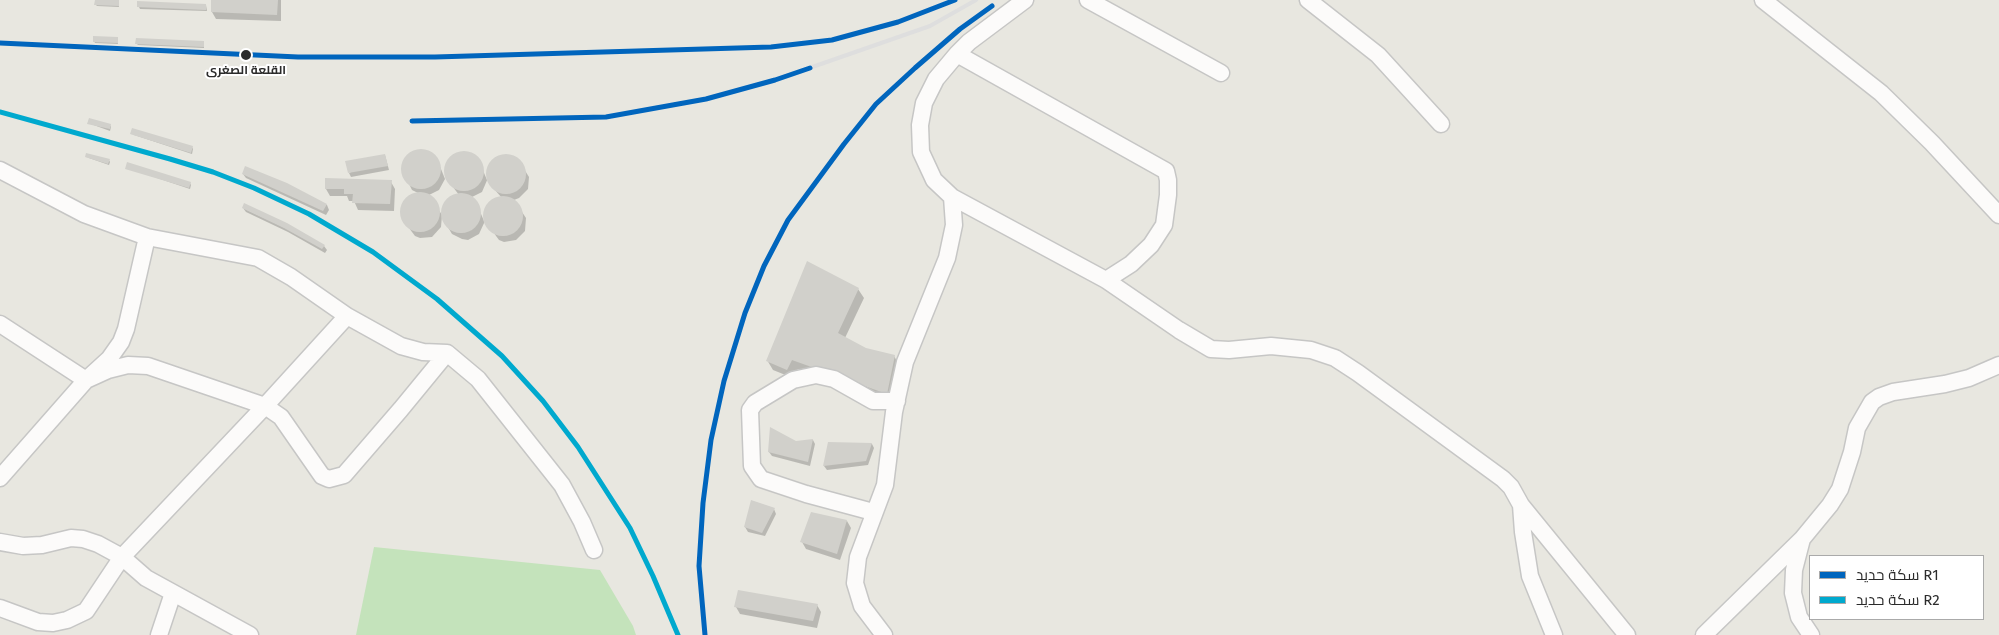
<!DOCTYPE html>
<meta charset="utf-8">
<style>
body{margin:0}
#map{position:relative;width:1999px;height:635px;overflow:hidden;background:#e8e7e0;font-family:"Fira Sans",Cairo,sans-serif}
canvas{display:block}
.legend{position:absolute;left:1809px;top:555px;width:175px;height:65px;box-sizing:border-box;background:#fff;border:1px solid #aaa;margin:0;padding:6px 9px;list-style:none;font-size:15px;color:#2b2b2b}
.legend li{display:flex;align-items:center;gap:10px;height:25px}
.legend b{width:25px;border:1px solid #aaa}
</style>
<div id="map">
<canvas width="1999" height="635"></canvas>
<ul class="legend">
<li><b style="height:6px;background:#0065bd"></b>سكة حديد R1</li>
<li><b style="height:6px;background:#00a9ce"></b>سكة حديد R2</li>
</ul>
</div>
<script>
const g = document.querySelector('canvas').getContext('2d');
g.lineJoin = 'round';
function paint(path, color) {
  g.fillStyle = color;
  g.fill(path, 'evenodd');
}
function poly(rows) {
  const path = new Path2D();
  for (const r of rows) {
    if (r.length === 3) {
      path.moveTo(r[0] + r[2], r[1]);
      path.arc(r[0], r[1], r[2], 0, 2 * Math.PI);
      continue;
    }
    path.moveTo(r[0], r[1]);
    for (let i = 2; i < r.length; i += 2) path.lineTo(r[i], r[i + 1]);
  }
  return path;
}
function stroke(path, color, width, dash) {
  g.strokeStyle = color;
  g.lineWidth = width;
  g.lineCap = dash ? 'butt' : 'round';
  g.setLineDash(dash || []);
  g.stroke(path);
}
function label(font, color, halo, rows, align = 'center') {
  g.font = font + ' "Fira Sans",Cairo,sans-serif';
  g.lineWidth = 4;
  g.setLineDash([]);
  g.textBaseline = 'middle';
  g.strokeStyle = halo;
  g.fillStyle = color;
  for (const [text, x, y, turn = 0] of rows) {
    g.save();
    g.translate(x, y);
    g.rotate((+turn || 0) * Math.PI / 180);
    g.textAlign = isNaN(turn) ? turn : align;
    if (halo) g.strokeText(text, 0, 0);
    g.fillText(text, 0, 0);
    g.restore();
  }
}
paint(poly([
 [374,547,600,570,633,626,636,635,356,635]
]), '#c4e3bb');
paint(poly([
 [212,0,281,0,281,21,216,19,212,12],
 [118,1,119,7,97,6,96,5],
 [206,5,207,11,140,9,139,7],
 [117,38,118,44,95,43,94,41],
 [204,42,204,48,138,45,137,44],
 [88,123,110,125,111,127,110,131],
 [131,134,192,147,193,149,192,154],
 [426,151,437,159,445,179,439,190,429,195,442,215,441,227,432,237,420,238,415,236,403,220,401,208,407,198,418,193,412,190,408,182,403,171,403,166,409,156,414,152],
 [462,153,468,153,479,161,487,180,490,165,499,157,511,156,517,158,524,169,529,177,528,189,519,198,514,200,526,218,525,231,516,240,504,242,499,240,485,221,479,234,468,240,462,239,452,234,449,229,444,221,443,209,449,199,459,195,447,179,446,168,451,158],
 [488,178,494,189,502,198,496,199,487,206,484,221,476,202,470,198,482,192],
 [385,155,389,170,351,177,349,173],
 [86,157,109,160,110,162,109,165],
 [127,168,190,183,191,185,190,189],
 [243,174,286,184,327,205,329,210,326,215,246,178],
 [391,182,395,189,394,211,358,210,354,201,349,201,347,196,330,196,326,189],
 [243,208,324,246,327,250,325,253,288,232,246,212],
 [858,289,864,298,845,338,865,349,894,356,898,363,891,401,798,369,793,378,773,370,767,360],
 [813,440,815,444,810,466,772,456,769,452,796,442],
 [829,444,872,444,874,448,868,465,827,470,824,466],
 [774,509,776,514,765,536,748,532,745,527],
 [847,521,851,528,840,560,806,549,802,542],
 [817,605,821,612,817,628,740,614,736,607]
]), '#0003');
paint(poly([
 [95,0,119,0,119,6,94,5],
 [211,0,278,0,277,15,211,12],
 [137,1,206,4,206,10,137,7],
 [93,36,118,37,118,43,93,42],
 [136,38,204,41,204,47,135,44],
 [89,118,111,124,110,129,87,124],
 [132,128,193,146,191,153,130,134],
 [421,169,20],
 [464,171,20],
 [86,153,110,159,108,164,85,157],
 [385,154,388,166,348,173,345,161],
 [506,174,20],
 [127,162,191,182,189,188,125,169],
 [245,166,287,183,327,204,323,211,242,174],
 [325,178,392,180,390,204,352,203,353,194,344,194,344,189,325,189],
 [420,212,20],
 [461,213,20],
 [503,216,20],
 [244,203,287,223,325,245,322,249,284,228,242,208],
 [807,261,859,288,838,333,866,348,895,355,887,394,792,360,787,370,766,361],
 [770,427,796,441,813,439,808,462,768,452],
 [828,442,872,443,866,461,823,466],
 [751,500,775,508,762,533,744,527],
 [811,512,847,520,837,554,800,542],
 [738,590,818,604,813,621,734,607]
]), '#d1d0cb');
const minor = poly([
 [1025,0,969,42,957,54,936,79,924,103,920,125,921,152,934,180,952,197,1106,280,1179,330,1211,349,1229,350,1271,346,1311,350,1335,358,1358,373,1503,479,1511,487,1521,505,1523,532,1530,576,1554,635],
 [1088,0,1221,73],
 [1308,0,1378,55,1441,124],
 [1763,0,1881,93,1932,143,1999,215],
 [957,54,1166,171,1168,180,1168,195,1164,225,1151,245,1131,264,1106,280],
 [0,170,84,214,147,237,258,258,291,277,347,316,265,406,122,557,86,611,67,620,53,623,38,622,0,608],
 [347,316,401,346,423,352,447,353,478,379,562,485,582,522,594,550],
 [0,324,86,380,108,370,128,365,148,366,265,406,281,417,322,476,329,479,344,475,401,409,447,353],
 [0,478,86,380,109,359,121,342,126,329,147,237],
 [1521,505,1627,635],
 [873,512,806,494,761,479,752,466,750,410,755,403,793,380,816,375,834,379,873,401,897,401],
 [0,542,23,546,42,545,71,538,83,539,98,544,122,557,146,578,250,635],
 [159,635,173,593],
 [884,635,862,606,855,583,858,557,885,485,894,412,905,362,947,258,954,225,952,197],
 [1704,635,1802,539],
 [1811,635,1799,617,1793,593,1794,570,1802,539,1830,505,1840,489,1852,452,1857,428,1872,402,1879,397,1893,392,1945,384,1969,378,1999,365]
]);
stroke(minor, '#c6c6c5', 19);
stroke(minor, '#fcfbfa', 16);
stroke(poly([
 [412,121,606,117,706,99,775,80,930,26,976,0]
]), '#dedede', 4);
stroke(poly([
 [0,43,298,57,435,57,771,47,832,40,898,22,955,0],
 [412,121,606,117,706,99,775,80,810,68],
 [705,635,699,566,703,503,711,440,724,381,745,313,764,266,788,220,844,144,876,104,915,68,960,29,992,6]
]), '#0065bd', 5);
stroke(poly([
 [0,112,170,159,213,172,254,188,309,214,373,252,437,299,502,356,543,401,578,447,630,528,653,576,678,635]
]), '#00a9ce', 5);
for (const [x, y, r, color] of [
 [246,55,6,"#2b2b2b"]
]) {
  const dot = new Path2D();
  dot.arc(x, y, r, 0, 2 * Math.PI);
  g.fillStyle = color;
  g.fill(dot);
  stroke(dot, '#fff', 2);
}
label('bold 12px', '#2b2b2b', '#fff', [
 ["القلعة الصغرى",246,71]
]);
</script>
